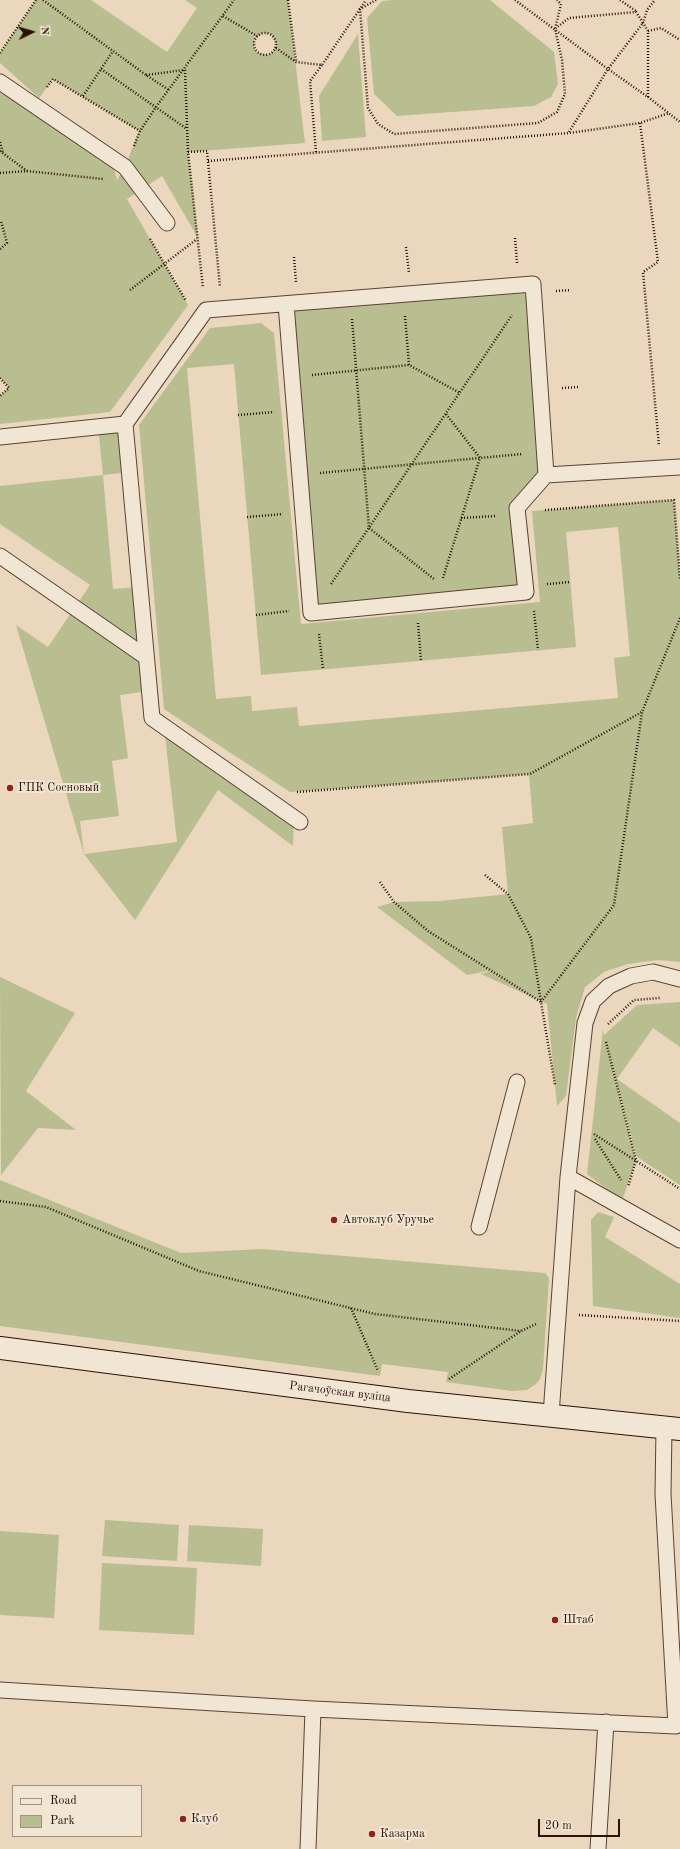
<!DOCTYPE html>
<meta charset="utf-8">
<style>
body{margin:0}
#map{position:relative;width:680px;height:1849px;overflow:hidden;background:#ead7bd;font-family:"Old Standard TT",serif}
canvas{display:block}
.legend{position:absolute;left:12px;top:1785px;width:130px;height:52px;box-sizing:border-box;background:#f1e5d4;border:1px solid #a29082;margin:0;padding:5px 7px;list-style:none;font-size:12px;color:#2c1006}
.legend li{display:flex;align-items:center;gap:8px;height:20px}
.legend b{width:20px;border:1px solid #a29082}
.north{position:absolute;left:12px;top:12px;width:40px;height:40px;-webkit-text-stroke:3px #f1e5d4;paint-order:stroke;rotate:85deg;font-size:11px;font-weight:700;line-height:16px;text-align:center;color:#2c1006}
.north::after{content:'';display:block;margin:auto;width:14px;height:18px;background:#2c1006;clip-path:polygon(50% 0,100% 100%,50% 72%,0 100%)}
.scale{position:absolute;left:538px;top:1819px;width:82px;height:18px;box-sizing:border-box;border:2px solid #2c1006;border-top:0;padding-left:5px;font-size:12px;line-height:14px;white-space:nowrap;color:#2c1006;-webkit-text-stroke:3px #f1e5d4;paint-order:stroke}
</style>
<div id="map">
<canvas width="680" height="1849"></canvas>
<ul class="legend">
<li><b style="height:5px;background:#f1e5d4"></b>Road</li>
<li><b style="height:11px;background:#b8be90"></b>Park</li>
</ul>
<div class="north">N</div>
<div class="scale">20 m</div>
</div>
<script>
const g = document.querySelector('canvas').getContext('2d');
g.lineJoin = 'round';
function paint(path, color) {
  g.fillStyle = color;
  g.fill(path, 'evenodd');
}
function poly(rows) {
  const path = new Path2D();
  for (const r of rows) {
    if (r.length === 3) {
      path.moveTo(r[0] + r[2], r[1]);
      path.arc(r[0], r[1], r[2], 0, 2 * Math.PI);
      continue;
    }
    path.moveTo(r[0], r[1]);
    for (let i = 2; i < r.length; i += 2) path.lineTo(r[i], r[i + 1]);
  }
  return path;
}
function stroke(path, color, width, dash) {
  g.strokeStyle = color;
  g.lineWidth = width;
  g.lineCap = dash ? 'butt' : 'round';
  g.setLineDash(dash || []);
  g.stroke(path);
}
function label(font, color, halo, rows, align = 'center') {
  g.font = font + ' "Old Standard TT",serif';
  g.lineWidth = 4;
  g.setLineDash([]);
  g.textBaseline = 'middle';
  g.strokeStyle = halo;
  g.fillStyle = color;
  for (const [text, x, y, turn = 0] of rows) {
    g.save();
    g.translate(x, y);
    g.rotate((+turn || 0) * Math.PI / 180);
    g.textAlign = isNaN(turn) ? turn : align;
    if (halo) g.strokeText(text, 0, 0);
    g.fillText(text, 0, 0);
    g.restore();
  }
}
paint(poly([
 [36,0,91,0,167,52,197,8,185,0,288,0,305,143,188,152,198,238,162,176,127,199,188,305,110,412,0,424,0,396,9,388,0,378,0,93,111,158,117,180,125,167,139,131,53,79,39,98,0,63,0,53],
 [263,33,271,34,276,44,274,51,268,55,257,53,254,47,254,40],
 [393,0,490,0,554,52,558,84,551,97,534,106,397,116,374,94,367,18,382,1],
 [358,34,366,137,322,141,319,96],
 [533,284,546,475,517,508,526,592,311,613,286,304],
 [261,323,274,333,301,624,540,602,532,511,674,500,680,579,680,962,658,960,628,964,604,972,585,987,576,1018,566,1096,557,1106,547,1004,481,974,493,970,467,975,377,907,394,902,440,901,508,894,502,827,533,823,529,774,290,792,164,709,139,425,210,328],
 [234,364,261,675,576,647,566,532,618,527,630,656,614,658,618,698,299,726,297,707,252,711,251,696,216,699,187,368],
 [125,424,130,472,103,475,113,589,140,587,149,691,120,695,128,758,112,761,119,816,80,821,84,854,177,842,164,727,294,817,293,846,218,790,135,920,84,854,16,625,48,647,90,585,0,524,0,486,103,475,98,427],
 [0,977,75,1013,26,1091,76,1130,38,1128,1,1175],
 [680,1002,680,1047,653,1028,617,1079,680,1123,680,1185,637,1157,607,1047,636,1160,622,1201,587,1174,603,1029,604,1035,637,1005],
 [0,1180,181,1253,262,1249,545,1273,549,1278,543,1370,540,1379,536,1384,527,1390,512,1391,446,1382,448,1372,382,1364,380,1376,0,1326],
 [598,1212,614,1217,605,1237,680,1284,680,1318,593,1306,591,1220],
 [105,1520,179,1525,177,1561,102,1556],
 [189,1525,263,1529,261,1566,187,1561],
 [0,1531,59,1535,54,1618,0,1615],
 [102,1563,197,1568,194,1635,99,1630]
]), '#b8be90');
const lane = poly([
 [0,82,125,167,167,223],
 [286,304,311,613,526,592,517,508,546,475],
 [0,437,125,424],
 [0,556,146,657],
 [300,822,152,718,125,424,206,310,533,284,546,475,680,467],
 [568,1177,680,1240],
 [479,1227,517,1082],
 [551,1415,568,1177,585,1023,593,1001,609,986,631,976,653,972,680,979],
 [0,1690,313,1709,676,1726,663,1494,664,1428],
 [308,1849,313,1709],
 [598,1849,606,1722]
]);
const secondary = poly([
 [0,1348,408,1401,680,1429]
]);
stroke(lane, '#5c4234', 17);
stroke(secondary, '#2c1006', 24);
stroke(poly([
 [43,0,146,75,169,90],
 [288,0,296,61],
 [376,0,360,9,368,108,378,124,394,134,538,123,557,112,565,94,562,60,555,29,561,4,557,0],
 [515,0,608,69,643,23,636,12,569,18,556,28],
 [620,0,636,11],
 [223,16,257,36],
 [648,31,661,28,680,40],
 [265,44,11],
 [276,48,296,62,322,65,366,0],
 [0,53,36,0],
 [101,69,187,129],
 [185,70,188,152,203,288],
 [146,75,184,70],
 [47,87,53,79,140,131],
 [83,96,113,51],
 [648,97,680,122],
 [640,123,658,262,643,272,659,446],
 [569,132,608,69,648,97,648,31,643,23,647,10,655,0],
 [0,142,3,153],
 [134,146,140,131,156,107,234,0],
 [0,151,27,171],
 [188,152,207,151,220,287],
 [316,152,310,81,322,65],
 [208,161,569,133,640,123,669,113],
 [0,173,27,171,103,179],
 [515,238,517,263],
 [150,239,186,301],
 [406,247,409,273],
 [0,249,7,243,1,221],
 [294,257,296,282],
 [130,290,197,239],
 [556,291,571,290],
 [405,316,409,365,460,393],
 [352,319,369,528,434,579],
 [312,375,409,365],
 [0,378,9,388,0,396],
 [562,388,579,387],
 [238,415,274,412],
 [320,473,522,454],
 [545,510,674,500,680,579],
 [247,517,283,514],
 [461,518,495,516],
 [443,578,480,458,446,414],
 [331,584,512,315],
 [547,584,570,582],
 [534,611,538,650],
 [256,615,289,611],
 [418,623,421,661],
 [319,634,323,669],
 [297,792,530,774,642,712,680,618],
 [485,875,508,894,531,938,541,1002],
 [380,882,394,902,428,931,541,1002,555,1085],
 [541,1002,614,905,642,712],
 [608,1024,634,1000,660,998],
 [606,1042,636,1160,628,1187],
 [594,1134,680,1189],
 [595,1139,621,1180],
 [0,1201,46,1207,199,1271,375,1314,521,1331],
 [351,1308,378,1371],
 [579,1315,680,1321],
 [449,1379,521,1331,536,1324]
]), '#2c1006', 2.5, [1, 2]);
stroke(lane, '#f1e5d4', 15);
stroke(secondary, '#f1e5d4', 22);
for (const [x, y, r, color] of [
 [10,788,4,"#8f2418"],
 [334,1220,4,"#8f2418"],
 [555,1620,4,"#8f2418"],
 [183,1819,4,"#8f2418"],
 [372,1834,4,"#8f2418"]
]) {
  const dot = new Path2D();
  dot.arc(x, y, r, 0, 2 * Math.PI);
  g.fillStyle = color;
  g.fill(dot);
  stroke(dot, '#f1e5d4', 1.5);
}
label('12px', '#2c1006', '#f1e5d4', [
 ["ГПК Сосновый",18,788],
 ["Автоклуб Уручье",342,1220],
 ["Штаб",563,1620],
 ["Клуб",191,1819],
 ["Казарма",380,1834]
], 'left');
label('12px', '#2c1006', '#f1e5d4', [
 ["Рагачоўская вуліца",340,1392,7]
]);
</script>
